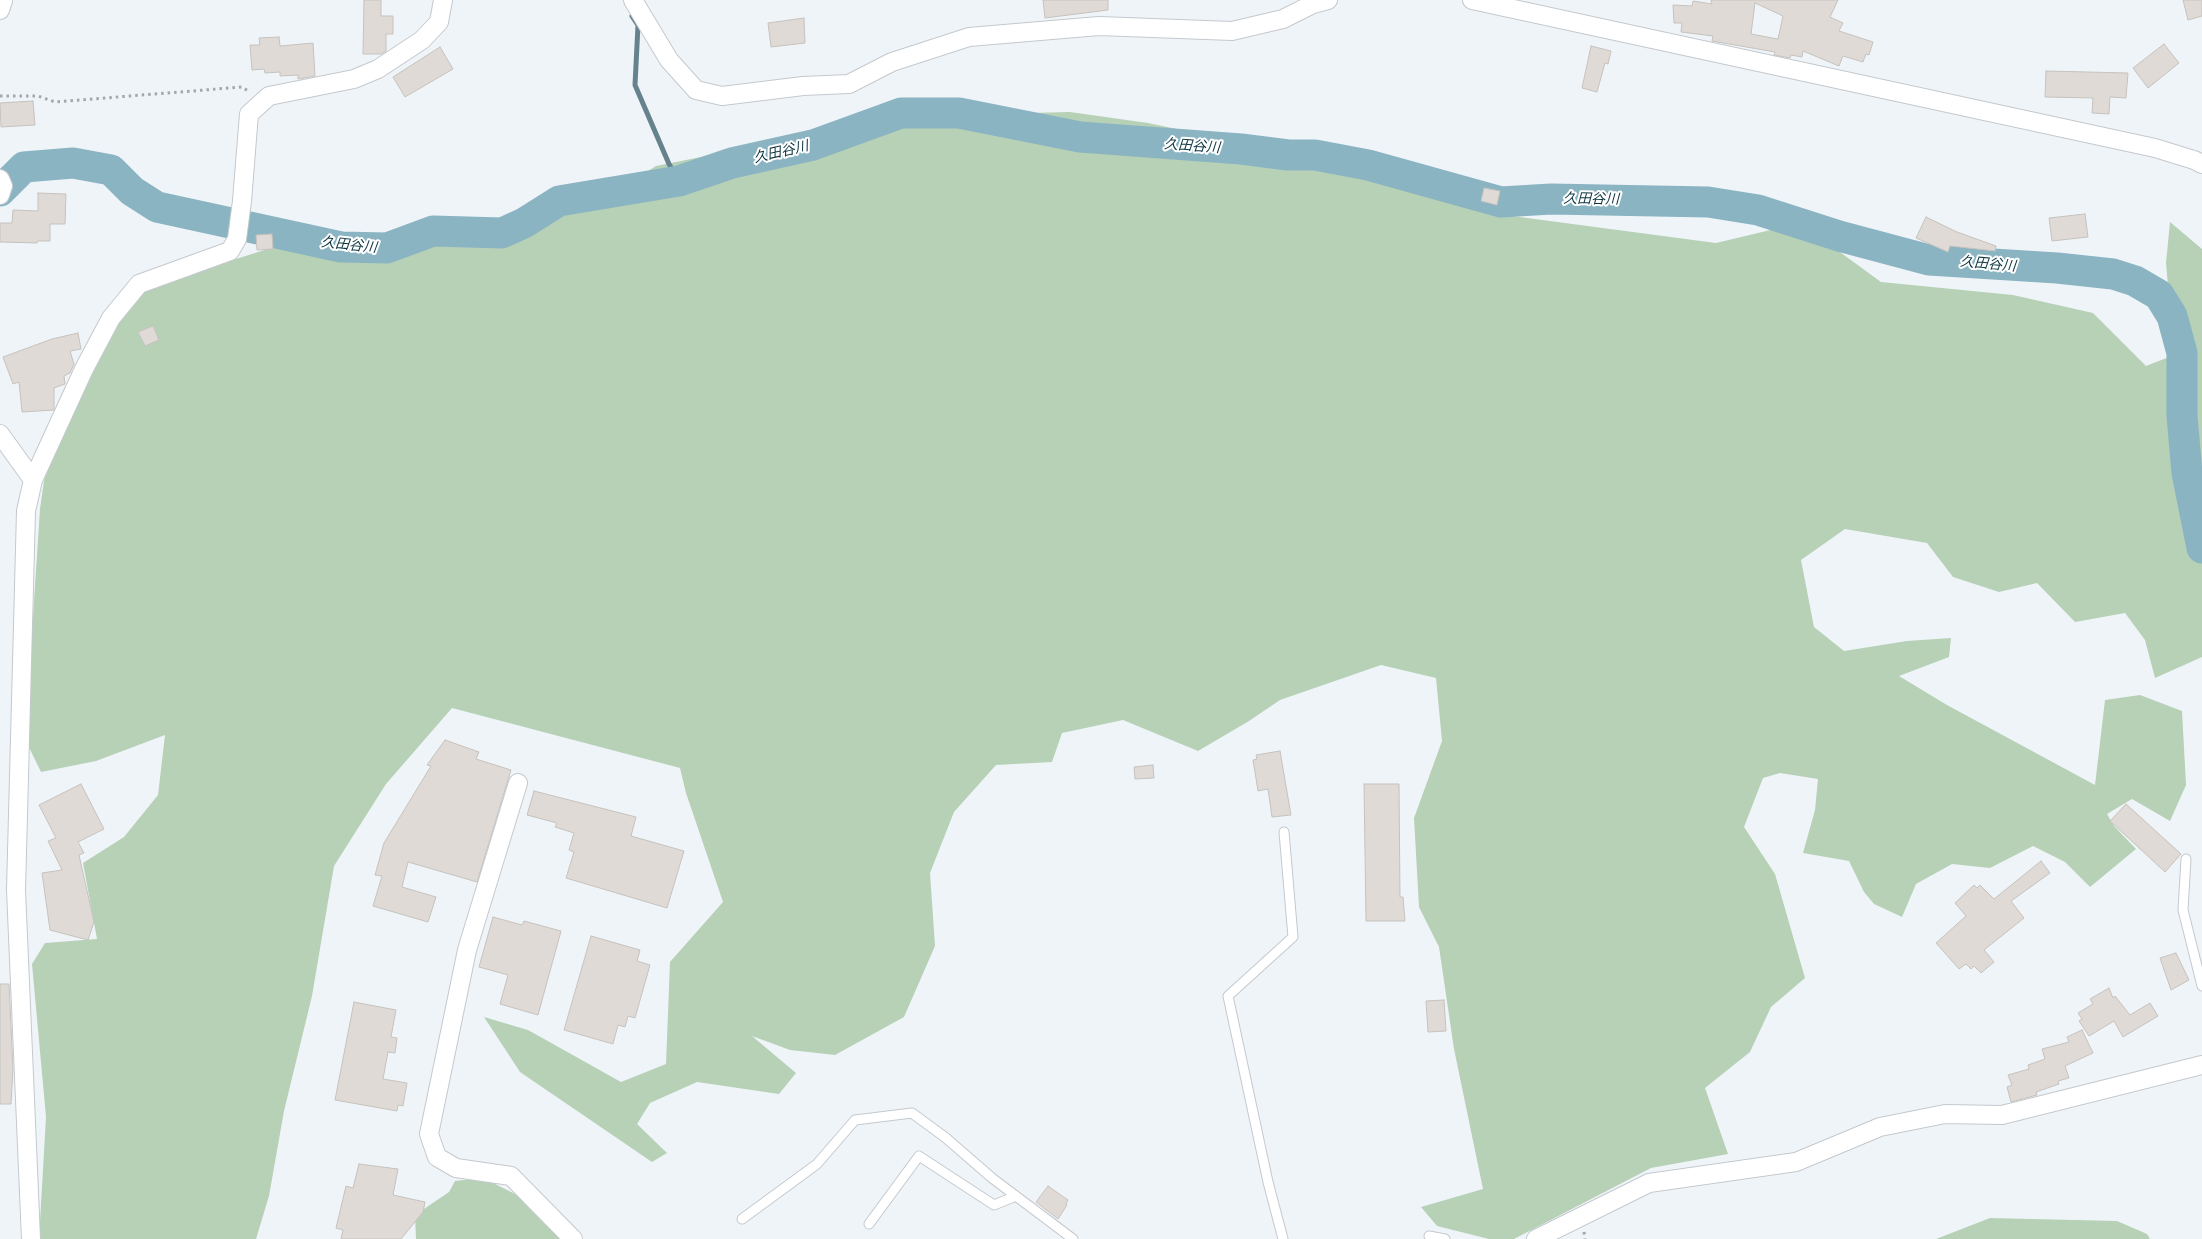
<!DOCTYPE html>
<meta charset="utf-8">
<style>
body{margin:0}
canvas{display:block;background:#eff4f9}
</style>
<canvas width="2202" height="1239"></canvas>
<script>
const g = document.querySelector('canvas').getContext('2d');
g.lineJoin = 'round';
function paint(path, color) {
  g.fillStyle = color;
  g.fill(path, 'evenodd');
}
function poly(rows) {
  const path = new Path2D();
  for (const r of rows) {
    path.moveTo(r[0], r[1]);
    for (let i = 2; i < r.length; i += 2) path.lineTo(r[i], r[i + 1]);
  }
  return path;
}
function stroke(path, color, width, dash) {
  g.strokeStyle = color;
  g.lineWidth = width;
  g.lineCap = dash ? 'butt' : 'round';
  g.setLineDash(dash || []);
  g.stroke(path);
}
function label(font, color, halo, rows, align = 'center') {
  g.font = font + ' "Crimson Pro","Noto Sans JP",serif';
  g.lineWidth = 4;
  g.setLineDash([]);
  g.textBaseline = 'middle';
  g.strokeStyle = halo;
  g.fillStyle = color;
  for (const [text, x, y, turn = 0] of rows) {
    g.save();
    g.translate(x, y);
    g.rotate((+turn || 0) * Math.PI / 180);
    g.textAlign = isNaN(turn) ? turn : align;
    if (halo) g.strokeText(text, 0, 0);
    g.fillText(text, 0, 0);
    g.restore();
  }
}
paint(poly([
 [1070,112,1148,123,1278,150,1512,216,1716,243,1800,223,1881,282,2013,295,2093,313,2146,366,2174,355,2166,263,2170,222,2202,249,2202,657,2155,678,2145,640,2125,613,2075,622,2037,583,1999,592,1953,577,1927,543,1845,529,1801,560,1814,627,1844,651,1907,641,1951,638,1949,657,1899,676,1947,705,2095,785,2105,700,2140,695,2182,711,2186,785,2170,821,2132,799,2107,814,2114,826,2136,849,2090,887,2065,862,2033,846,1990,868,1952,864,1916,884,1902,917,1874,904,1864,892,1849,861,1803,853,1815,810,1818,779,1780,773,1763,778,1744,827,1775,874,1805,978,1771,1007,1750,1052,1705,1088,1728,1154,1651,1168,1514,1239,1489,1239,1437,1226,1421,1207,1483,1189,1454,1049,1439,947,1419,907,1414,818,1442,741,1436,678,1381,665,1280,700,1249,721,1198,751,1123,720,1062,733,1052,762,996,765,954,812,930,873,935,946,904,1017,835,1055,790,1050,752,1036,796,1073,779,1094,697,1082,650,1103,637,1124,667,1153,652,1162,520,1072,484,1017,528,1030,621,1082,666,1064,670,962,723,902,686,793,680,768,452,708,386,784,334,866,312,996,284,1111,269,1196,256,1239,39,1239,46,1117,32,964,45,943,97,939,83,863,124,837,158,795,165,735,96,761,41,772,25,739,40,509,44,481,60,417,129,301,157,284,293,241,326,241,374,252,438,236,509,237,547,212,593,198,638,177,656,166,761,145,799,133,902,121,988,114],
 [483,1178,521,1197,560,1239,416,1239,415,1215,449,1192,455,1181],
 [1990,1218,2117,1221,2147,1234,2150,1239,1936,1239]
]), '#b7d1b7');
stroke(poly([
 [632,16,638,25,635,85,669,164,679,181]
]), '#66838d', 5);
stroke(poly([
 [0,191,24,167,73,163,111,170,132,191,157,207,341,247,387,248,433,231,502,233,524,223,559,201,679,181,732,163,813,145,901,113,959,113,1080,137,1241,149,1288,155,1315,155,1368,165,1501,202,1551,199,1708,202,1758,210,1839,236,1929,260,2057,268,2113,274,2135,281,2159,295,2172,316,2182,353,2182,416,2187,473,2202,548]
]), '#8bb4c2', 31);
const building = poly([
 [364,0,381,0,381,16,393,16,393,34,386,34,386,51,381,54,363,54,364,0],
 [1043,0,1108,0,1108,10,1045,18,1043,0],
 [1711,0,1838,0,1830,17,1843,23,1839,31,1873,42,1869,55,1866,54,1863,62,1843,56,1839,66,1803,51,1802,57,1791,55,1790,58,1774,55,1775,52,1712,41,1713,36,1681,32,1682,23,1674,23,1673,5,1692,6,1693,1,1712,4,1711,0],
 [1755,3,1783,16,1778,39,1751,34,1755,3],
 [2183,0,2202,0,2202,16,2188,20,2183,0],
 [804,18,805,43,771,47,768,23,804,18],
 [279,37,280,46,313,43,315,76,298,79,298,75,280,76,280,72,265,73,264,69,252,70,250,45,260,45,259,38,279,37],
 [2164,44,2179,63,2148,88,2133,68,2164,44],
 [1591,46,1611,51,1608,64,1605,63,1597,92,1582,88,1591,46],
 [440,47,453,69,405,97,393,77,440,47],
 [2046,71,2128,73,2126,98,2110,97,2109,114,2092,113,2093,98,2045,97,2046,71],
 [33,101,35,125,1,127,0,103,33,101],
 [1484,188,1500,191,1497,205,1481,201,1484,188],
 [38,193,66,194,65,224,50,224,50,241,37,241,37,243,0,242,0,223,12,223,13,210,38,211,38,193],
 [2085,214,2088,237,2052,241,2049,218,2085,214],
 [1926,217,1957,232,1996,246,1995,251,1950,246,1948,252,1916,238,1926,217],
 [272,234,273,249,257,250,256,235,272,234],
 [153,326,159,340,145,346,138,332,153,326],
 [78,333,81,349,70,351,74,364,70,373,64,376,65,384,54,388,54,410,22,412,19,382,13,384,3,357,52,339,78,333],
 [445,740,479,752,476,759,511,770,477,882,408,862,402,887,436,897,428,922,373,906,382,876,375,875,384,843,431,766,427,765,445,740],
 [1280,751,1291,815,1272,817,1268,789,1258,791,1253,760,1257,759,1256,755,1280,751],
 [1153,765,1154,778,1135,779,1134,767,1153,765],
 [81,784,104,829,78,842,84,853,79,855,94,922,88,940,50,930,42,873,62,870,48,841,56,838,39,805,81,784],
 [1364,784,1399,784,1400,897,1403,897,1405,921,1366,921,1364,784],
 [534,791,636,817,631,836,684,851,667,908,566,878,574,852,569,850,574,833,555,827,557,823,527,815,534,791],
 [2126,804,2181,854,2165,872,2110,821,2126,804],
 [2041,861,2050,873,2011,901,2024,918,1984,950,1994,962,1981,973,1974,966,1971,969,1966,964,1959,969,1936,943,1966,916,1955,903,1974,885,1977,888,1980,885,1994,899,2041,861],
 [493,917,522,925,524,921,561,931,538,1015,500,1004,508,975,479,967,493,917],
 [591,936,640,950,637,961,650,965,635,1018,628,1016,625,1027,618,1025,613,1044,564,1030,591,936],
 [2176,953,2189,980,2171,990,2160,958,2176,953],
 [0,984,9,984,13,1069,11,1104,0,1104,0,984],
 [2109,988,2113,998,2115,996,2130,1015,2150,1003,2158,1016,2123,1037,2114,1021,2089,1036,2079,1021,2082,1019,2078,1013,2093,1004,2090,999,2109,988],
 [1444,1000,1446,1031,1428,1032,1426,1001,1444,1000],
 [354,1002,396,1010,391,1037,397,1038,395,1053,388,1052,383,1079,407,1083,403,1106,398,1105,397,1111,335,1100,354,1002],
 [2082,1030,2093,1053,2065,1066,2069,1078,2058,1081,2059,1084,2036,1092,2037,1095,2011,1102,2007,1087,2012,1085,2008,1075,2029,1069,2028,1065,2045,1059,2042,1049,2069,1042,2067,1037,2082,1030],
 [359,1164,398,1169,393,1195,425,1202,423,1212,401,1239,341,1239,343,1230,336,1228,346,1186,353,1188,359,1164],
 [1048,1186,1068,1200,1066,1204,1067,1205,1058,1219,1036,1202,1048,1186]
]);
paint(building, '#dfdad5');
stroke(building, '#c6c2bd', 1);
const lane = poly([
 [2186,859,2183,910,2202,986],
 [742,1219,817,1164,855,1120,912,1113,946,1138,992,1178,1073,1239],
 [869,1224,919,1156,994,1205,1016,1196],
 [1429,1236,1445,1239],
 [1283,1239,1268,1182,1228,996,1293,937,1284,832]
]);
const street = poly([
 [633,0,669,60,696,90,722,96,803,86,849,84,892,62,969,37,1099,26,1232,31,1283,19,1313,4,1328,0],
 [1472,0,2155,148,2194,160,2202,164],
 [0,10,3,1,1,0],
 [0,179,3,186,0,195],
 [0,434,33,480],
 [518,783,467,950,429,1134,437,1157,456,1168,511,1176,573,1239],
 [31,1239,16,890,26,511,33,480,84,369,111,318,139,284,230,251,237,239,242,201,249,114,269,96,354,79,378,69,422,40,439,22,443,0],
 [1536,1239,1649,1183,1796,1162,1880,1127,1945,1114,2002,1115,2202,1065]
]);
stroke(lane, '#c4c9ce', 11);
stroke(street, '#c4c9ce', 20);
stroke(poly([
 [0,96,38,96,55,102,242,87,248,91],
 [1584,1232,1585,1239]
]), '#a3a7ab', 3, [2.5, 4]);
stroke(lane, '#fff', 9);
stroke(street, '#fff', 18);
label('italic 14px', '#0c343f', '#fff', [
 ["久田谷川",1192,146,4],
 ["久田谷川",781,152,-13],
 ["久田谷川",1591,199,1],
 ["久田谷川",349,245,6],
 ["久田谷川",1988,264,5]
]);
</script>
